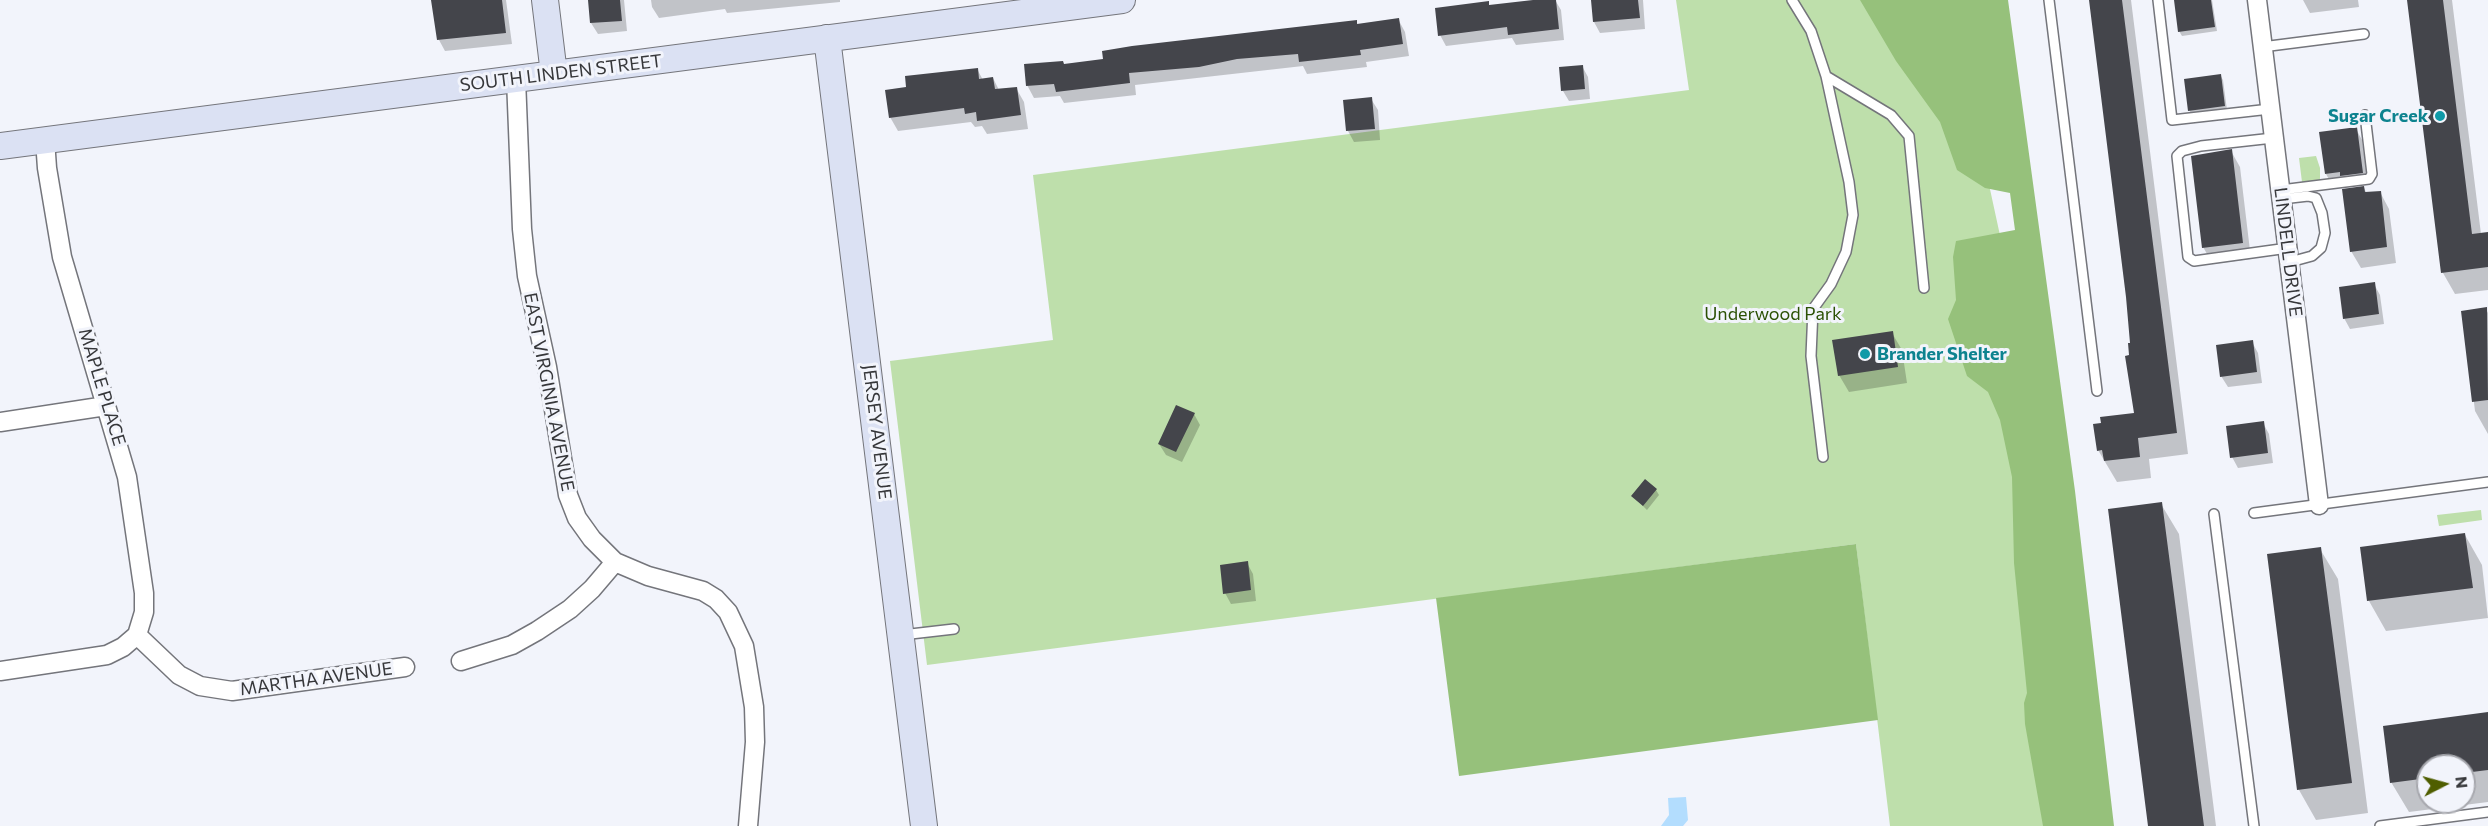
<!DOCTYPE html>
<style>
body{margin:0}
#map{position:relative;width:2488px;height:826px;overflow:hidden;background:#f2f4fb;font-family:Commissioner,sans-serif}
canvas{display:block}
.north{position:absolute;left:2416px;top:754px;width:60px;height:60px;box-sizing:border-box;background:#f2f4fb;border:2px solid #a7a8ae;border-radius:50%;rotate:84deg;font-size:16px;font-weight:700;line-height:24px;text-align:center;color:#36373a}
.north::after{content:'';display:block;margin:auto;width:21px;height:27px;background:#4f5e00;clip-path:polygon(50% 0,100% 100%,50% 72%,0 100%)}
</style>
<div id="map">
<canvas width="2488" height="826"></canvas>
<div class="north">N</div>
</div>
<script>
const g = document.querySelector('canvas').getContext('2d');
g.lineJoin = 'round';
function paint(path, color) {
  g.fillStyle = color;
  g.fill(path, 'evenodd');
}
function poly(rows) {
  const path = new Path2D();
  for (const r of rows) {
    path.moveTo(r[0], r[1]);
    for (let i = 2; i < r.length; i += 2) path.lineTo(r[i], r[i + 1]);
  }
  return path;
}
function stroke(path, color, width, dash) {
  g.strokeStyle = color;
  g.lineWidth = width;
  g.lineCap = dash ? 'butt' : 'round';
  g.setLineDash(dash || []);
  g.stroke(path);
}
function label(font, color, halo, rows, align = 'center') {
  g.font = font + ' Commissioner,sans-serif';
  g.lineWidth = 6;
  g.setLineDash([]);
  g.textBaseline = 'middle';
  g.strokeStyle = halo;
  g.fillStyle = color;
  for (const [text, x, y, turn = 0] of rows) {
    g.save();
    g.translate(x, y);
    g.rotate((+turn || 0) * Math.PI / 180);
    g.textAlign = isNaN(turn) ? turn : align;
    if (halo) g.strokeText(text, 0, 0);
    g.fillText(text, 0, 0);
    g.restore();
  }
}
paint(poly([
 [1676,0,1908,0,1988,180,2014,300,2087,826,1890,826,1856,544,927,665,890,361,1053,340,1033,175,1689,90],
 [2316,156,2320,168,2320,180,2302,182,2299,158],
 [2481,510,2482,520,2439,526,2437,515]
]), '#bedfab');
paint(poly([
 [1860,0,2008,0,2075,491,2114,826,2043,826,2025,724,2024,703,2027,693,2014,563,2012,477,2000,420,1988,392,1967,376,1948,319,1956,300,1953,257,1956,241,2015,230,2010,193,1985,188,1957,170,1940,122,1896,61],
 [1856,544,1878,720,1459,776,1436,598]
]), '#96c17b');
paint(poly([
 [1686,797,1688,820,1683,826,1661,826,1669,815,1668,798]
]), '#b3ddfe');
paint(poly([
 [433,0,506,0,512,44,445,51,439,40],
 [589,0,624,0,627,31,598,34,591,23],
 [651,0,840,0,840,2,727,13,725,9,659,18,652,7],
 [1546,0,1555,0,1561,10,1564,40,1516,45,1512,38,1446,46,1440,35,1488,3,1490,6],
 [1592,0,1643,0,1645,29,1600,33,1594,22],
 [2090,0,2131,0,2188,454,2149,459,2151,478,2117,482,2098,450,2136,415,2127,297],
 [2183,0,2212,0,2217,31,2182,36,2179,31],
 [2303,0,2358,0,2359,7,2310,13],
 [2409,0,2452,0,2481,234,2488,233,2488,290,2455,294,2443,273],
 [1398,19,1405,32,1409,56,1366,62,1367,67,1307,74,1303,66,1135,85,1136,95,1064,103,1060,96,1034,98,1027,85,1064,66,1356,21,1358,25],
 [1582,66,1588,77,1590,99,1569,101,1563,91],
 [977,69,983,80,993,78,999,90,1016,88,1024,102,1028,129,987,134,982,126,975,127,971,122,898,131,890,117,908,89],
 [2220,75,2223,80,2227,110,2192,115,2189,110],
 [1371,99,1378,110,1380,140,1354,142,1348,131,1345,101],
 [2356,129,2362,140,2368,184,2332,185,2326,174],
 [2231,151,2240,167,2251,259,2213,264,2203,247],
 [2364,188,2367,194,2380,192,2389,209,2396,263,2361,268,2351,251],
 [2374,284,2380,295,2384,324,2350,329,2344,318],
 [2486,309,2488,313,2488,434,2475,411,2463,312],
 [1892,333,1902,350,1907,383,1849,392,1839,375],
 [2252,342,2258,353,2262,383,2228,387,2221,376],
 [1194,414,1200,425,1182,462,1166,455,1159,444],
 [2263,423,2269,434,2273,463,2238,468,2232,457],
 [1656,490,1659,495,1647,510,1633,496],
 [2161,504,2179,534,2216,826,2150,826],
 [2465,535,2482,565,2488,618,2386,631,2369,601,2362,548],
 [2320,549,2338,579,2368,813,2316,820,2299,790,2269,556],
 [1247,563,1253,574,1256,601,1231,604,1225,593],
 [2488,714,2488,802,2409,812,2391,782],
 [2428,766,2464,766,2464,802,2428,802]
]), '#0003');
paint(poly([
 [431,0,502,0,506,33,437,40],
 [588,0,620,0,622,21,590,23],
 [1533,0,1556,0,1559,29,1508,35,1507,27,1438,36,1435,8,1489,1,1489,5],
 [1591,0,1638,0,1640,18,1593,22],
 [2089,0,2122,0,2177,433,2138,438,2140,457,2104,461,2102,450,2097,451,2093,424,2101,423,2100,417,2134,413,2125,356,2129,355,2128,343,2130,343,2126,297],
 [2174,0,2211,0,2215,27,2178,32],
 [2407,0,2443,0,2472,234,2488,232,2488,267,2441,273],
 [1399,18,1403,44,1360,50,1361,55,1299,62,1298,54,1237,59,1199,67,1129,73,1130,83,1056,92,1054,84,1026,86,1024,64,1063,61,1064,64,1103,59,1102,51,1132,46,1357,20,1357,24],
 [1583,65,1585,89,1561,91,1559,67],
 [978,68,979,79,993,77,995,89,1017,87,1021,115,977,121,976,112,965,114,964,108,889,118,885,90,906,87,905,76],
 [2221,74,2225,106,2188,111,2184,79],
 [1372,97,1375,129,1346,131,1343,100],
 [2357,127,2363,173,2340,176,2340,172,2325,174,2319,132],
 [2232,149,2243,243,2202,248,2191,156],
 [2364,186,2365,192,2381,191,2387,247,2350,252,2342,189],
 [2375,282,2379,314,2343,319,2339,287],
 [2487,307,2488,400,2472,402,2461,311],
 [1893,331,1898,367,1838,376,1832,340],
 [2253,340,2257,372,2220,377,2216,345],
 [1176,405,1195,413,1176,452,1158,444],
 [2264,421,2268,453,2230,458,2226,426],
 [1645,479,1657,489,1643,506,1631,496],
 [2162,502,2179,633,2204,826,2148,826,2141,771,2108,509],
 [2465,533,2473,588,2367,601,2360,547],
 [2321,547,2352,783,2297,790,2267,554],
 [1248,561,1251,590,1223,594,1220,565],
 [2488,712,2488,770,2464,773,2464,766,2428,766,2428,778,2390,783,2383,726]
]), '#44454b');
const lane = poly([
 [1792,0,1811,31,1826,76,1849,182,1853,215,1846,252,1831,284,1813,309,1811,356,1823,457],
 [2049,0,2097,391],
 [2158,0,2172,120,2270,109],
 [2262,47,2364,34],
 [1826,76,1891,115,1909,136,1924,288],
 [2273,138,2201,146,2182,151,2177,156,2188,257,2194,261,2288,248],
 [2281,190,2369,179,2372,174,2365,115],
 [2282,199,2308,196,2316,198,2322,213,2325,233,2321,248,2312,256,2290,262],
 [2254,513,2488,482],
 [2214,514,2254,826],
 [902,635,954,629],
 [2380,826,2488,812]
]);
const street = poly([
 [2257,0,2319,505],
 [516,79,522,229,527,276,547,367,568,495,577,518,592,539,615,562,648,576,703,591,716,599,728,612,744,646,754,707,755,742,748,826],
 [45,140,47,168,62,257,127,477,144,593,144,612,137,635],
 [0,422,106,406],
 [137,635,179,675,200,686,232,691,405,667],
 [461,661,512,645,537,631,570,609,592,589,615,562],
 [0,671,107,655,123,647,137,635]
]);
const secondary = poly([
 [545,0,554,74],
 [827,38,924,826],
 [0,146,1122,0]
]);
stroke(lane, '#74757b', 12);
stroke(street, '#74757b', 21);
stroke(secondary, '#74757b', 28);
stroke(lane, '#fff', 9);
stroke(street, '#fff', 18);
stroke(secondary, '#dbe1f3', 26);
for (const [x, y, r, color] of [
 [2440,116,6,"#0f9aa8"],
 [1865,354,6,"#0f9aa8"]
]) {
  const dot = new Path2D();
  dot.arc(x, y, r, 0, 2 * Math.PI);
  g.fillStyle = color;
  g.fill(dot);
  stroke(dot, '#f2f4fb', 2);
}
label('18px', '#36373a', '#f2f4fb', [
 ["SOUTH LINDEN STREET",561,73,-7],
 ["LINDELL DRIVE",2288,252,83],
 ["MAPLE PLACE",102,387,73],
 ["EAST VIRGINIA AVENUE",549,392,79],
 ["JERSEY AVENUE",877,432,83],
 ["MARTHA AVENUE",316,679,-8]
]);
label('bold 18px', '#0d838f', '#f2f4fb', [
 ["Sugar Creek",2428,116],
 ["Brander Shelter",1877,354,"left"]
], 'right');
label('18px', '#2b5104', '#f2f4fb', [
 ["Underwood Park",1773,314]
]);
</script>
